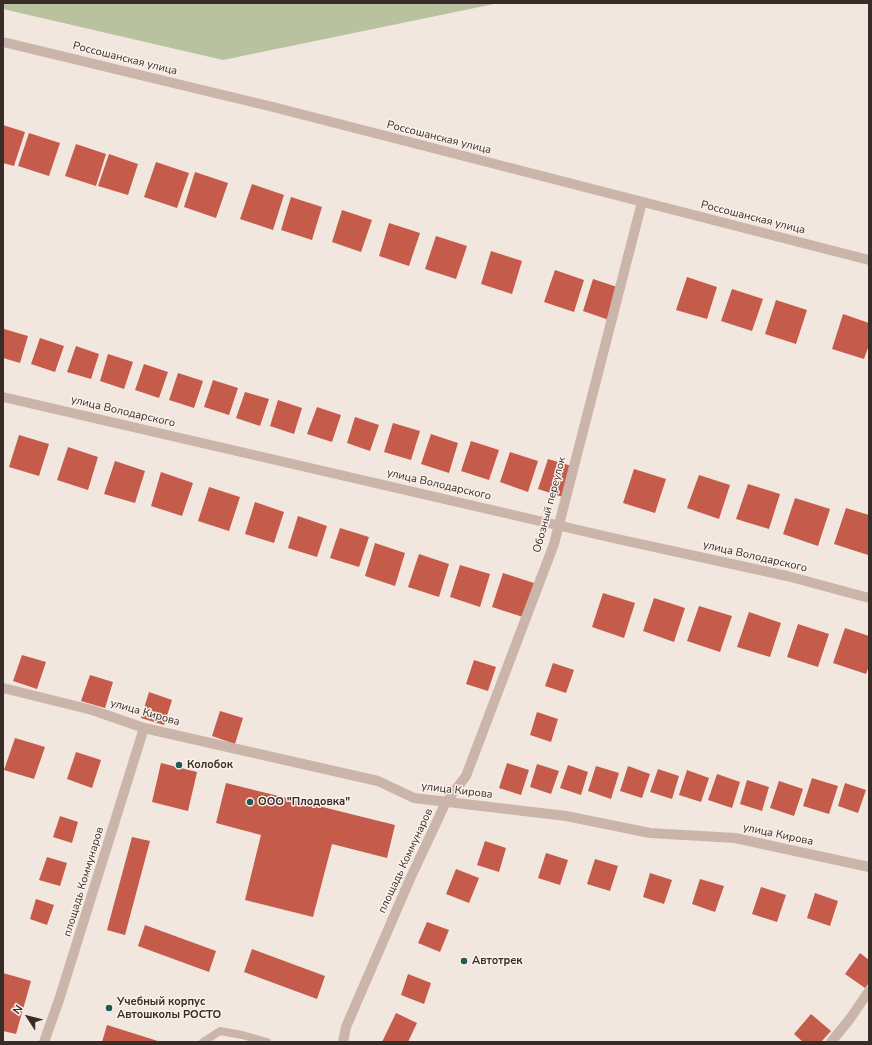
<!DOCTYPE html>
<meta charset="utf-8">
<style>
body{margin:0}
#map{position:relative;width:872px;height:1045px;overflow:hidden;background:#f2e7de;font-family:"Nunito Sans",sans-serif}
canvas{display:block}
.frame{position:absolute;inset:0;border:4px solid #382c29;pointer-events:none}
.north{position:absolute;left:8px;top:997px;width:40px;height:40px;-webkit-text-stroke:3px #faf1eb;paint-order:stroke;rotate:306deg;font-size:11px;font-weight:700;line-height:16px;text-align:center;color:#382c29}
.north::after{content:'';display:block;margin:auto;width:14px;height:18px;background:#382c29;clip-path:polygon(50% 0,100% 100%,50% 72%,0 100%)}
</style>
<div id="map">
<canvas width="872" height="1045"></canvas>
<div class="frame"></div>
<div class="north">N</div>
</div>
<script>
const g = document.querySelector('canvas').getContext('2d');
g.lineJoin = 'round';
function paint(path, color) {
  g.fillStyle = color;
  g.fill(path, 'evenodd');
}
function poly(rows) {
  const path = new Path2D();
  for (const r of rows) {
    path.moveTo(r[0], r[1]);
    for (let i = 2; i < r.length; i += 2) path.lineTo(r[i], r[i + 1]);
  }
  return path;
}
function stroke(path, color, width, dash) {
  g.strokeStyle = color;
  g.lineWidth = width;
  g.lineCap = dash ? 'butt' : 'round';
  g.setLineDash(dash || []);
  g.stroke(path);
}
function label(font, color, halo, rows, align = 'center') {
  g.font = font + ' "Nunito Sans",sans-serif';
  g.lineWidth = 3;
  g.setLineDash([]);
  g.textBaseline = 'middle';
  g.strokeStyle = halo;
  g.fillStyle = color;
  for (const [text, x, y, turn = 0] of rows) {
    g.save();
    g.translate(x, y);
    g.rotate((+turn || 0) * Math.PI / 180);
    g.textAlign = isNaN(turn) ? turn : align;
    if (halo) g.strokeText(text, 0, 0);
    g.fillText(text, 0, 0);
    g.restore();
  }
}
paint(poly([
 [3,3,499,3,223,60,3,9]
]), '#b9c29e');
paint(poly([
 [3,125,25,132,14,166,3,163],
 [29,133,60,143,49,176,18,166],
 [76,144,106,154,96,186,65,176],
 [109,154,138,164,128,195,98,186],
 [156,162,189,173,177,208,144,197],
 [195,172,228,183,216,218,184,207],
 [252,184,284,195,273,230,240,219],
 [291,197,322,207,312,240,281,230],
 [342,210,372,220,361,252,332,242],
 [389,223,420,233,409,266,379,256],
 [436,236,467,246,456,279,425,269],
 [491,251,522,261,512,294,481,284],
 [555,270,584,280,574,312,544,302],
 [687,277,717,287,707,319,676,310],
 [593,279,623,289,612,321,583,311],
 [732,289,763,299,752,331,721,321],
 [776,300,807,310,796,344,765,334],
 [843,314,869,323,869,345,864,359,832,349],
 [4,329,28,336,20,363,3,358],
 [40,338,64,346,55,372,31,364],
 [76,346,99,354,91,379,67,372],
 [108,354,133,362,124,389,100,381],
 [144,364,168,372,159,398,135,390],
 [178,373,203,381,194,408,169,400],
 [213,380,238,388,229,415,204,407],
 [245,392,269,399,260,426,236,418],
 [278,400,302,408,294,434,270,426],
 [317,407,341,415,332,442,307,434],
 [355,417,379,425,370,451,347,443],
 [393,423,420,431,411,460,384,452],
 [431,434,458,443,449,473,421,464],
 [19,435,49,444,39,476,9,467],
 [471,441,499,450,489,480,461,471],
 [68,447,98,457,88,490,57,480],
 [510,452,538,461,528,492,500,482],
 [548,459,575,467,566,498,538,489],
 [115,461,145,471,135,503,104,494],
 [634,469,666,479,655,513,623,503],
 [161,472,193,483,182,516,151,506],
 [699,475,730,485,719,519,687,508],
 [748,484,780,494,769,529,736,519],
 [209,487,240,497,229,531,198,521],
 [795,498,830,509,818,546,783,534],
 [255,502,284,512,274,543,245,534],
 [846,508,869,515,868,555,834,544],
 [298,516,327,526,317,557,288,548],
 [340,528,369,537,359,567,330,558],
 [375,543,405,553,395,586,365,576],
 [419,554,449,564,439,597,408,587],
 [460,565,490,574,480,607,450,597],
 [503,573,534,583,523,617,492,607],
 [603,593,635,603,624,638,592,627],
 [654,598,685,608,674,642,643,631],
 [699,606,732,616,720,652,687,641],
 [749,612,781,623,770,657,737,647],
 [798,624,829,634,818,667,787,657],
 [845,628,869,636,869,666,866,674,833,663],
 [22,655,46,662,37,689,13,681],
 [474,660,496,667,488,691,466,684],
 [553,663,574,670,566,693,545,686],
 [90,675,113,682,105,708,81,701],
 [149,692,172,700,164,725,141,718],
 [220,711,243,718,235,744,212,736],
 [537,712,558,719,551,742,530,735],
 [15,738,45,747,34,779,4,770],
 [76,752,101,760,92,788,67,779],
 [161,763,197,772,188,811,152,802],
 [507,763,529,770,521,795,499,788],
 [537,764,559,771,551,794,530,787],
 [568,765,588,772,581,795,560,788],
 [596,766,619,773,611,799,588,791],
 [628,766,650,774,642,798,620,791],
 [658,769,679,776,672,799,650,792],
 [687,770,709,778,701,802,679,795],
 [717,774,740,782,732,808,708,800],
 [812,778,838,786,829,814,803,806],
 [747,780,769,787,762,811,740,804],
 [779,781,803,789,794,816,770,808],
 [226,783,395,825,387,858,332,844,313,917,245,900,261,835,216,823],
 [845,783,866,790,858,813,838,806],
 [60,816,78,822,72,843,53,837],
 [132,837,150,841,125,935,107,930],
 [485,841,506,848,499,872,477,865],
 [546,853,568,860,560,885,538,878],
 [47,857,67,863,60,886,39,880],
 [595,859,618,866,610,891,587,884],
 [456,869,479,878,469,903,446,894],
 [650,873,672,880,664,904,643,897],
 [700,879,724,886,715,912,692,904],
 [761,887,786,895,777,922,752,914],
 [815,893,838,901,830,926,807,918],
 [36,899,54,905,47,925,30,919],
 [427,922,449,930,440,952,418,943],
 [145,925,216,951,209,972,138,946],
 [252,949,325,976,317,999,244,972],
 [860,953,869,960,869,983,865,988,845,974],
 [3,973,31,981,16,1034,3,1031],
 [408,974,431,983,424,1004,401,995],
 [396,1013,417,1023,408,1042,382,1042],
 [811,1014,831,1031,821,1042,803,1042,794,1034],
 [107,1025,161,1042,102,1042]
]), '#c55b4a');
stroke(poly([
 [203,1042,220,1031,242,1035,267,1042]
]), '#cbb5aa', 8);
stroke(poly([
 [3,42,273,107,869,260],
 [3,397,613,538,787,576,869,598],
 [3,688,92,710,144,728,378,781,414,798,566,816,650,833,735,838,869,867],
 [44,1042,59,1000,144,728],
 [343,1042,346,1027,410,879,446,802,466,776,554,544,642,202],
 [831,1042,849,1020,869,991]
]), '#cbb5aa', 10);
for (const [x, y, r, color] of [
 [179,765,4,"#1f5a57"],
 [250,802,4,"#1f5a57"],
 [464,961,4,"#1f5a57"],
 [109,1008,4,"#1f5a57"]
]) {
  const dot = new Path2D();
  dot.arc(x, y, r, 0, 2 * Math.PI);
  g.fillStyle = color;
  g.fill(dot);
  stroke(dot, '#faf1eb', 1.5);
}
label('11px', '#382c29', '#faf1eb', [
 ["Россошанская улица",125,59,14],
 ["Россошанская улица",439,138,14],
 ["Россошанская улица",753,218,14],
 ["улица Володарского",123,412,13],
 ["улица Володарского",439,485,13],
 ["Обозный переулок",550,505,-75],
 ["улица Володарского",755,557,13],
 ["улица Кирова",145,713,16],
 ["улица Кирова",457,791,7],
 ["улица Кирова",778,835,12],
 ["площадь Коммунаров",406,861,-65],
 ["площадь Коммунаров",84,882,-73]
]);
label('bold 11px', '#382c29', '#faf1eb', [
 ["Колобок",187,765],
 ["ООО \"Плодовка\"",258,802],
 ["Автотрек",472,961],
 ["Учебный корпус",117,1002],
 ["Автошколы РОСТО",117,1015]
], 'left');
</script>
